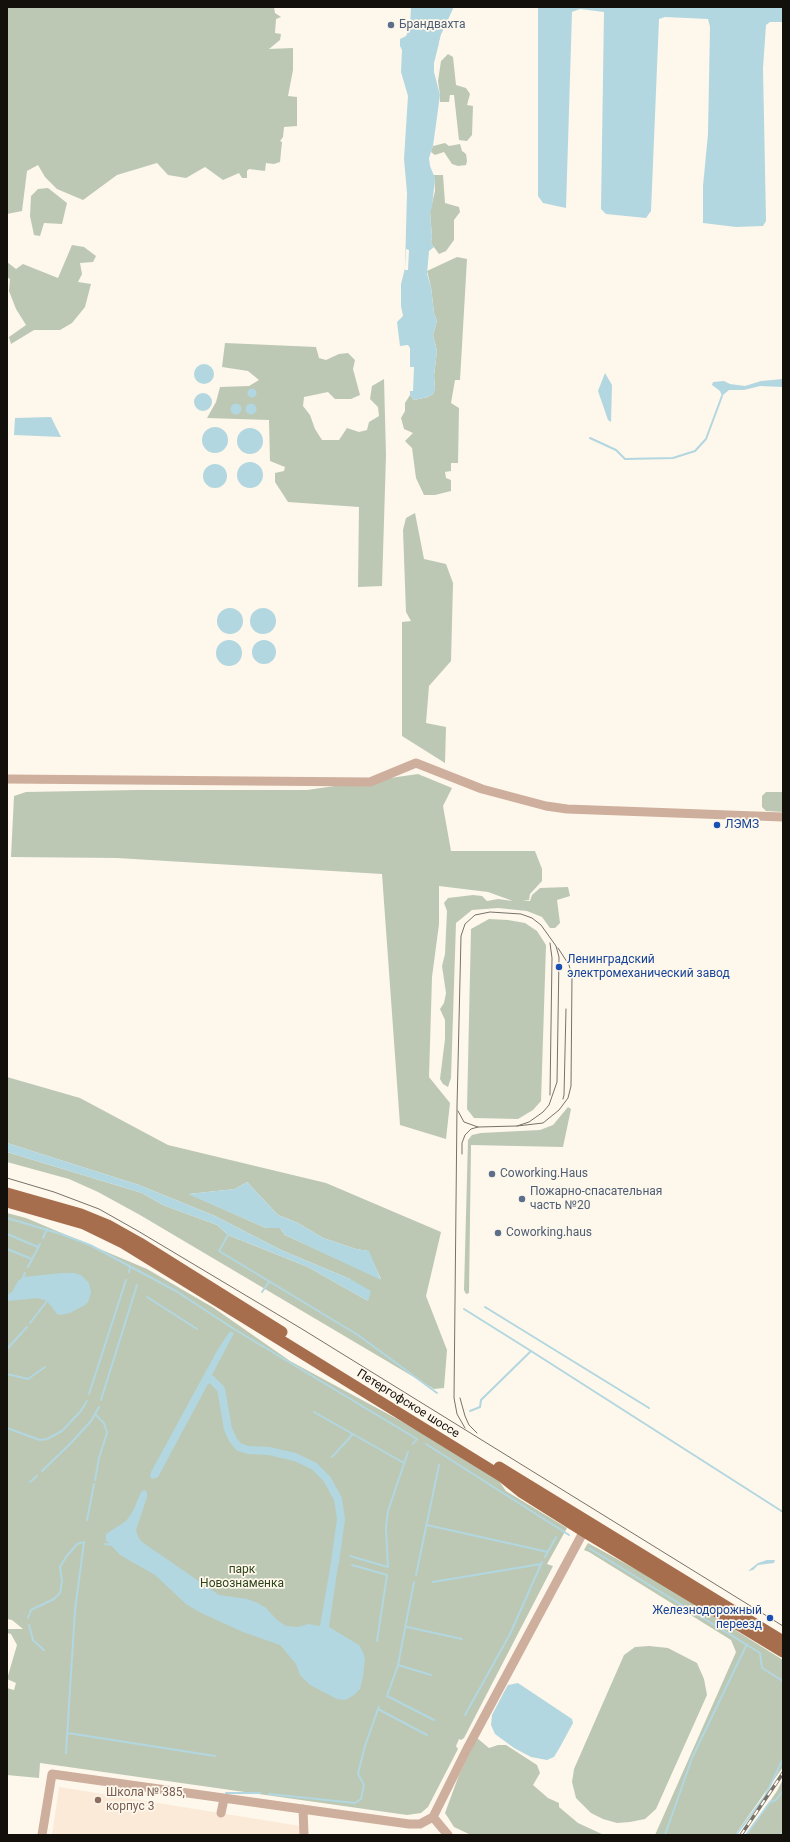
<!DOCTYPE html>
<meta charset="utf-8">
<style>
body{margin:0}
#map{position:relative;width:790px;height:1842px;overflow:hidden;background:#fef7eb;font-family:Roboto,sans-serif}
canvas{display:block}
.frame{position:absolute;inset:0;border:8px solid #13100b;pointer-events:none}
</style>
<div id="map">
<canvas width="790" height="1842"></canvas>
<div class="frame"></div>
</div>
<script>
const g = document.querySelector('canvas').getContext('2d');
g.lineJoin = 'round';
function paint(path, color) {
  g.fillStyle = color;
  g.fill(path, 'evenodd');
}
function poly(rows) {
  const path = new Path2D();
  for (const r of rows) {
    if (r.length === 3) {
      path.moveTo(r[0] + r[2], r[1]);
      path.arc(r[0], r[1], r[2], 0, 2 * Math.PI);
      continue;
    }
    path.moveTo(r[0], r[1]);
    for (let i = 2; i < r.length; i += 2) path.lineTo(r[i], r[i + 1]);
  }
  return path;
}
function stroke(path, color, width, dash) {
  g.strokeStyle = color;
  g.lineWidth = width;
  g.lineCap = dash ? 'butt' : 'round';
  g.setLineDash(dash || []);
  g.stroke(path);
}
function label(font, color, halo, rows, align = 'center') {
  g.font = font + ' Roboto,sans-serif';
  g.lineWidth = 3.5;
  g.setLineDash([]);
  g.textBaseline = 'middle';
  g.strokeStyle = halo;
  g.fillStyle = color;
  for (const [text, x, y, turn = 0] of rows) {
    g.save();
    g.translate(x, y);
    g.rotate((+turn || 0) * Math.PI / 180);
    g.textAlign = isNaN(turn) ? turn : align;
    if (halo) g.strokeText(text, 0, 0);
    g.fillText(text, 0, 0);
    g.restore();
  }
}
paint(poly([
 [59,1787,300,1826,300,1835,52,1835]
]), '#fcead9');
paint(poly([
 [7,7,274,7,275,13,281,17,276,19,275,33,281,34,280,40,269,49,293,48,293,70,288,96,297,97,297,126,284,127,283,137,280,141,282,142,280,162,274,164,266,163,265,171,249,169,247,171,247,178,242,178,239,173,223,180,205,167,186,178,168,175,157,163,117,175,83,200,57,189,45,177,38,165,27,171,22,211,7,214],
 [448,54,453,57,456,85,466,88,470,94,467,105,473,106,472,135,467,141,459,140,454,95,450,95,449,102,440,102,440,95,438,81,441,61],
 [445,143,449,146,460,144,462,151,466,154,467,161,466,165,458,166,452,164,444,152,435,155,431,152,433,146],
 [434,175,443,175,445,203,459,207,460,212,454,220,454,240,446,251,439,254,431,243,432,237,430,212,435,191],
 [48,188,67,203,62,224,44,223,40,236,34,235,30,216,31,196,38,189],
 [72,245,84,247,96,256,93,262,80,263,82,274,78,282,91,284,85,307,72,323,60,330,34,330,11,344,9,337,26,325,16,309,9,291,10,279,7,277,7,262,16,269,23,264,58,278],
 [457,257,467,259,460,380,455,380,451,403,459,408,458,463,451,463,451,471,445,472,446,478,451,480,451,491,435,495,424,495,416,478,412,448,405,441,413,433,404,429,401,418,405,411,405,403,410,395,414,400,428,397,433,394,435,389,434,375,437,351,433,335,437,321,434,313,431,287,427,271],
 [225,343,316,347,319,358,326,360,339,354,348,353,355,360,353,369,360,395,351,399,335,399,328,392,304,397,303,406,310,415,315,429,322,440,339,440,347,428,359,432,367,430,369,422,379,416,378,407,370,399,372,386,384,379,386,455,382,586,358,587,359,507,288,502,275,482,275,473,284,471,285,467,270,461,269,420,207,418,216,402,220,387,249,386,259,380,248,371,222,367],
 [415,513,424,559,446,564,453,583,451,661,429,686,426,723,446,727,445,763,402,736,402,622,411,621,406,612,403,530,406,518],
 [418,774,452,788,443,806,451,851,535,851,542,869,542,881,530,894,529,900,523,901,530,901,532,895,540,888,568,887,570,896,557,900,560,923,555,928,550,928,542,917,527,911,498,908,472,910,456,923,451,1078,448,1087,443,1084,440,1079,445,1039,445,1020,440,1009,444,1003,446,993,442,966,445,954,447,911,444,903,448,898,473,895,482,896,487,901,498,899,513,901,488,892,439,886,439,924,432,977,429,1077,450,1103,446,1139,400,1125,382,874,117,858,11,857,14,796,26,792,137,790,307,790],
 [766,792,783,792,783,812,766,811,762,807,762,796],
 [489,919,508,920,525,923,537,931,546,945,541,1101,533,1110,518,1119,474,1118,467,1109,471,929],
 [7,1077,80,1098,168,1145,326,1183,441,1232,426,1296,447,1350,444,1388,434,1389,140,1215,98,1192,69,1179,7,1162,7,1152,142,1193,163,1205,217,1225,228,1235,308,1267,368,1301,350,1279,281,1250,215,1216,139,1185,7,1143],
 [247,1182,278,1215,298,1223,323,1238,356,1249,368,1251,381,1279,285,1235,280,1228,266,1228,189,1194,235,1189],
 [568,1107,571,1109,563,1147,471,1145,469,1293,466,1294,464,1290,468,1140,472,1135,481,1133,540,1130,553,1125],
 [7,1213,26,1218,147,1269,214,1308,290,1361,436,1440,496,1477,506,1491,567,1528,547,1564,553,1566,464,1738,461,1740,459,1739,456,1746,458,1749,428,1807,421,1813,407,1815,40,1763,39,1778,7,1775,7,1688,14,1690,16,1683,7,1679,17,1645,11,1634,7,1633,7,1629,23,1629,12,1620,7,1619],
 [588,1543,657,1581,783,1660,783,1767,735,1835,655,1835,736,1652,731,1640,589,1552,584,1550],
 [649,1646,668,1648,697,1663,704,1679,707,1695,656,1809,645,1819,630,1822,617,1823,603,1819,591,1813,576,1798,572,1782,574,1769,624,1655,635,1647],
 [477,1738,489,1748,498,1745,506,1745,537,1765,540,1773,533,1785,548,1798,559,1803,559,1807,578,1823,604,1835,471,1835,454,1827,445,1813,459,1775],
 [783,1779,783,1835,747,1835,777,1791]
]), '#bcc8b4');
paint(poly([
 [411,7,454,7,441,35,434,63,434,72,440,95,433,146,429,158,430,166,435,178,432,207,430,212,432,237,431,243,434,247,429,251,427,274,431,287,434,313,437,321,433,335,437,351,434,375,435,389,433,394,428,397,414,400,410,395,410,348,408,345,400,346,397,322,403,316,401,306,401,284,405,268,407,193,404,159,408,96,401,72,402,50,400,46,400,39,406,36,410,27],
 [538,7,783,7,783,22,770,22,766,25,763,68,766,221,763,226,736,227,703,223,703,186,708,134,710,27,708,19,665,17,659,19,651,211,646,218,606,214,601,209,604,12,580,9,572,12,566,208,543,203,538,196],
 [204,374,10],
 [605,373,612,385,611,422,608,420,598,391],
 [783,379,783,387,760,386,744,390,729,390,722,396,720,391,712,385,713,382,724,381,730,384,745,386,761,381],
 [252,393,4.5],
 [203,402,9],
 [236,409,5.5],
 [251,409,5.5],
 [51,417,61,437,14,435,15,418],
 [215,440,13],
 [250,441,13],
 [250,475,13],
 [215,476,12],
 [230,621,13],
 [263,621,13],
 [264,652,12],
 [229,653,13],
 [7,1143,139,1185,215,1216,281,1250,350,1279,371,1291,368,1301,308,1267,228,1235,217,1225,163,1205,142,1193,7,1152],
 [247,1182,278,1215,298,1223,323,1238,356,1249,369,1251,381,1280,285,1235,280,1228,266,1228,188,1194,235,1189],
 [62,1273,74,1273,81,1275,89,1283,91,1293,88,1302,85,1305,70,1313,60,1315,57,1314,47,1301,38,1298,7,1301,7,1295,12,1292,18,1281,23,1277],
 [230,1331,234,1333,212,1375,220,1387,211,1383,208,1384,158,1477,153,1479,150,1477,151,1472,218,1349],
 [144,1490,147,1492,147,1497,136,1530,138,1537,142,1542,219,1595,247,1599,258,1603,266,1608,277,1620,286,1626,298,1627,308,1624,320,1626,333,1551,340,1552,329,1627,359,1645,363,1652,365,1659,363,1677,360,1689,354,1695,346,1700,337,1699,310,1685,300,1675,296,1664,280,1645,243,1632,199,1612,186,1604,155,1575,120,1555,106,1540,106,1534,126,1521,133,1511,141,1492],
 [767,1560,775,1560,774,1563,758,1565,753,1570,748,1571,758,1563],
 [518,1683,572,1719,573,1723,560,1747,554,1757,547,1760,531,1757,514,1748,495,1734,491,1725,492,1715,504,1692,508,1685]
]), '#b2d7e0');
paint(poly([
 [454,7,456,7,443,36,441,45,439,43,441,35],
 [406,249,409,250,408,270,405,270,405,268],
 [410,367,414,367,413,391,410,391]
]), '#fef7eb');
stroke(poly([
 [590,438,616,450,625,459,673,458,695,451,706,439,722,396],
 [7,1218,61,1234,90,1245,176,1291,234,1329,417,1439,413,1444],
 [7,1234,38,1247],
 [228,1235,219,1251,358,1335,437,1393],
 [43,1238,47,1229],
 [7,1249,32,1259],
 [28,1267,40,1244],
 [129,1272,130,1267],
 [23,1277,25,1273],
 [262,1292,269,1282],
 [147,1297,197,1329],
 [485,1307,649,1408],
 [464,1309,531,1351],
 [30,1323,47,1301],
 [7,1349,27,1327],
 [7,1374,28,1379,45,1367],
 [89,1394,126,1280],
 [101,1400,137,1285],
 [470,1411,480,1407,481,1400,531,1351,783,1512],
 [314,1412,404,1463],
 [7,1428,40,1440,47,1439,62,1431,80,1412,87,1401],
 [426,1444,569,1535],
 [332,1457,353,1434],
 [42,1471,71,1443,91,1421,99,1407],
 [95,1480,99,1458,107,1433,104,1423,95,1414],
 [30,1482,37,1476],
 [87,1520,94,1484],
 [427,1525,548,1552],
 [105,1544,111,1545],
 [589,1548,760,1653,762,1668,783,1681],
 [350,1556,388,1567,386,1528,388,1511,408,1452],
 [545,1557,556,1537],
 [352,1565,387,1575,377,1641],
 [416,1575,439,1465],
 [414,1582,398,1665,387,1696,434,1720],
 [433,1582,541,1564],
 [28,1618,31,1610,54,1599,60,1593,62,1581,60,1567,66,1557,77,1544,84,1542,75,1610,66,1753],
 [29,1625,33,1640,44,1650],
 [407,1627,462,1639],
 [398,1665,431,1675],
 [379,1707,378,1709,427,1735],
 [465,1715,510,1634,542,1562],
 [68,1733,215,1756],
 [226,1793,260,1793],
 [269,1794,355,1803,361,1799,364,1785,358,1774,365,1746,378,1709],
 [665,1835,692,1758,747,1644],
 [736,1835,765,1796,783,1759],
 [746,1835,770,1802,776,1800,783,1791],
 [781,1835,783,1831]
]), '#b2d7e0', 2);
stroke(poly([
 [212,1380,221,1389,228,1429,233,1440,239,1447,248,1450,269,1451,295,1457,314,1466,327,1479,338,1499,341,1519,335,1562]
]), '#b2d7e0', 8);
stroke(poly([
 [7,779,370,782,416,763,482,789,546,806,567,809,783,817],
 [303,1809,304,1835],
 [221,1813,224,1799],
 [433,1817,467,1749,586,1527],
 [433,1817,448,1835],
 [42,1835,52,1774,409,1824,420,1824,433,1817]
]), '#ceae9c', 9);
stroke(poly([
 [7,1193,81,1214,108,1225,140,1243,282,1332],
 [7,1202,84,1224,123,1243,501,1476,521,1492,583,1531,783,1652],
 [499,1467,783,1641]
]), '#a76e4e', 11);
stroke(poly([
 [550,943,552,958,550,1095],
 [563,1099,564,1095,566,1009],
 [458,1111,464,1122,478,1127],
 [462,1154,462,1143,465,1135,471,1129,478,1127,517,1126,543,1123,559,1110,568,1098,571,1086,572,976,569,965,558,948],
 [7,1178,54,1192,99,1209,138,1231,302,1329,783,1626],
 [460,1398,465,1416,469,1425,477,1433],
 [465,1428,457,1414,454,1398,457,1107,461,936,465,924,475,915,490,912,521,914,532,918,541,925,556,946,559,957,557,1082,549,1105,543,1112,529,1122,517,1126]
]), '#76726a', 1);
const rail = poly([
 [741,1835,783,1773]
]);
stroke(rail, '#76726a', 3.5);
stroke(rail, '#fef7eb', 2, [6]);
for (const [x, y, r, color] of [
 [391,25,4,"#5c6f8a"],
 [717,825,4,"#1a4fb4"],
 [559,967,4,"#1a4fb4"],
 [492,1174,4,"#5c6f8a"],
 [522,1199,4,"#5c6f8a"],
 [498,1233,4,"#5c6f8a"],
 [770,1618,4,"#1a4fb4"],
 [98,1800,4,"#8d6e63"]
]) {
  const dot = new Path2D();
  dot.arc(x, y, r, 0, 2 * Math.PI);
  g.fillStyle = color;
  g.fill(dot);
  stroke(dot, '#fef7eb', 1.5);
}
label('12px', '#4e5e75', '#fef7eb', [
 ["Брандвахта",399,25],
 ["Coworking.Haus",500,1174],
 ["Пожарно-спасательная",530,1192],
 ["часть №20",530,1206],
 ["Coworking.haus",506,1233]
], 'left');
label('12px', '#164399', '#fef7eb', [
 ["ЛЭМЗ",725,825],
 ["Ленинградский",567,960],
 ["электромеханический завод",567,974],
 ["Железнодорожный",762,1611,"right"],
 ["переезд",762,1625,"right"]
], 'left');
label('12px', '#13100b', '#fef7eb', [
 ["Петергофское шоссе",408,1404,32]
]);
label('12px', '#2e441b', '#fef7eb', [
 ["парк",242,1570],
 ["Новознаменка",242,1584]
]);
label('12px', '#785e54', '#fef7eb', [
 ["Школа № 385,",106,1793],
 ["корпус 3",106,1807]
], 'left');
</script>
